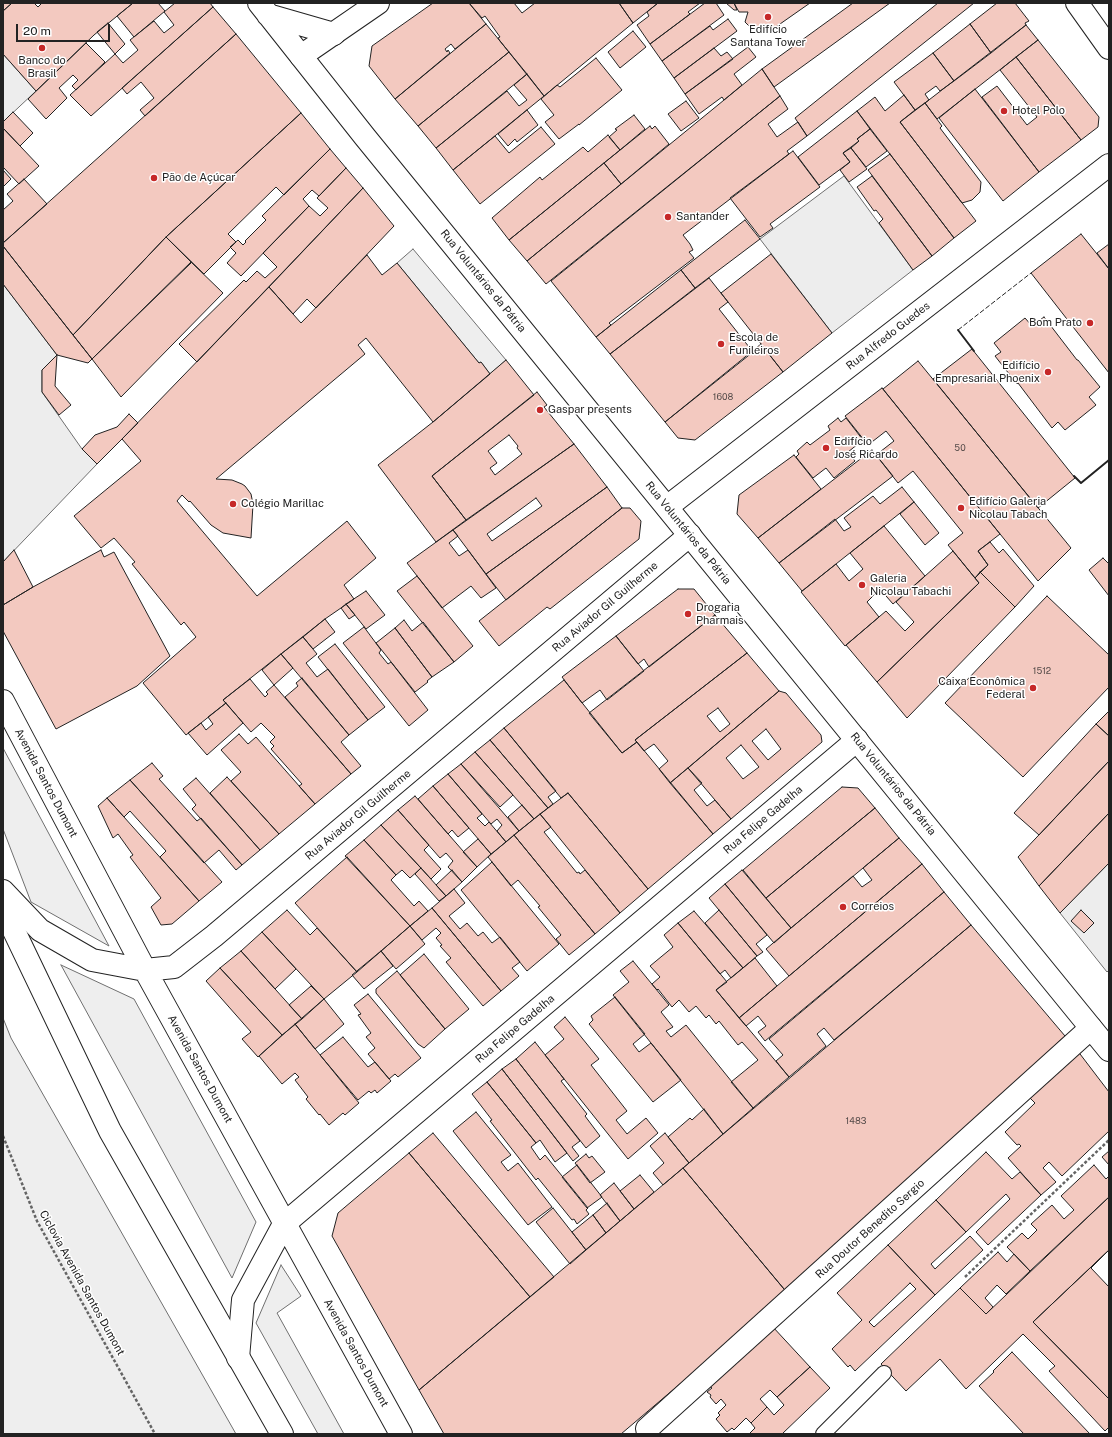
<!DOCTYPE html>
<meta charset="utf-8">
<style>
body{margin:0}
#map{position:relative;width:1112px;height:1437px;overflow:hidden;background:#fff;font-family:"Public Sans",sans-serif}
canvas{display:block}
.frame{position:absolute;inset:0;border:4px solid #222;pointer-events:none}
.scale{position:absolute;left:16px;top:24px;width:94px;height:18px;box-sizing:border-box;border:2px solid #222;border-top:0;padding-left:5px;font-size:12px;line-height:14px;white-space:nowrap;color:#222;-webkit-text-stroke:3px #fff;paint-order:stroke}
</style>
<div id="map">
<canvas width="1112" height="1437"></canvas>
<div class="frame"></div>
<div class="scale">20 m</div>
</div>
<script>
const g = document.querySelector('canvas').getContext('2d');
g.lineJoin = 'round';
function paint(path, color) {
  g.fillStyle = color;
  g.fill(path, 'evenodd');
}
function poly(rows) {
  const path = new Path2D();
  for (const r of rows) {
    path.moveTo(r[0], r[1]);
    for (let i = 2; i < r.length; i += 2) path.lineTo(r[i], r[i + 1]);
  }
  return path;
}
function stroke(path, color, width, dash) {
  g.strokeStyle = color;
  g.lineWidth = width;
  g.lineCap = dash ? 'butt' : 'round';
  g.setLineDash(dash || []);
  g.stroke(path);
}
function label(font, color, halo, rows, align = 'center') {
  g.font = font + ' "Public Sans",sans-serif';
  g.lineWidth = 3;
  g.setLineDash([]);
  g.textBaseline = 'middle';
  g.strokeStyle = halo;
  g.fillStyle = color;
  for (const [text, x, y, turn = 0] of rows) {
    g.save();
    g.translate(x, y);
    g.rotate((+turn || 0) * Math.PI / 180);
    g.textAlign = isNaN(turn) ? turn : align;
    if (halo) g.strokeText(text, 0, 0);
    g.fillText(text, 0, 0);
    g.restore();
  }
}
const green = poly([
 [413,249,506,360,490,374,481,362,479,363,397,263,413,249],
 [3,748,109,946,31,902,3,829,3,748],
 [61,965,134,999,256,1222,232,1278,61,965],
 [3,1018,11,1038,236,1434,3,1434,3,1018],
 [281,1265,301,1296,277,1313,344,1434,318,1434,256,1323,281,1265]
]);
paint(green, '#eee');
stroke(green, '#6f6f6f', 1);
const parking = poly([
 [3,54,36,91,3,122,3,54],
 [844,176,913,270,832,333,760,239,844,176],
 [3,284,57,355,42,370,42,392,82,449,97,464,3,562,3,284],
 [1109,863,1109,970,1107,972,1060,913,1109,863]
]);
paint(parking, '#ededed');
stroke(parking, '#6f6f6f', 1);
const building = poly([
 [3,3,12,3,3,11,3,3],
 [12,3,34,3,38,7,42,3,133,3,94,35,36,91,3,54,3,11,12,3],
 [133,3,158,3,165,11,134,37,117,16,133,3],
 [175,3,210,3,213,7,91,116,70,95,115,54,123,63,138,50,130,40,154,21,164,33,174,25,164,12,175,3],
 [433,3,469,3,486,24,455,49,451,44,445,49,447,52,448,50,450,53,395,99,369,66,372,46,433,3],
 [469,3,514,3,522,13,535,3,619,3,633,23,544,96,500,41,498,38,500,37,485,16,482,18,469,3],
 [619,3,658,3,633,23,619,3],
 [658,3,700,3,688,12,690,14,650,44,637,25,649,16,647,12,658,3],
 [705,3,716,3,724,15,662,61,650,44,705,3],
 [726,3,734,3,737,10,734,10,726,3],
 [734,3,810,3,770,31,750,27,745,22,748,12,739,12,734,3],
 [853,3,890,3,774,87,762,69,853,3],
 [938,3,974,3,807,136,795,118,938,3],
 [997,3,1015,3,1029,21,1025,23,1026,25,991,53,970,24,997,3],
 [213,7,236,34,145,116,140,110,154,98,141,82,127,94,122,88,213,7],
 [728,19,737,31,674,78,662,61,710,26,713,30,728,19],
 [108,23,125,44,115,54,97,32,108,23],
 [486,24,509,52,418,126,395,99,486,24],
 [970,24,991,53,954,81,933,53,970,24],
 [1026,25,1038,40,937,119,925,103,1026,25],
 [633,31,646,47,620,68,608,52,633,31],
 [236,34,301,113,166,237,73,335,3,246,3,243,236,34],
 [1038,40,1099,117,1098,127,1081,140,1016,57,1038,40],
 [86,43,105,62,76,90,72,86,78,80,73,75,59,88,67,98,46,119,28,99,86,43],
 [748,47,756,57,734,74,742,85,724,100,722,97,699,114,685,94,748,47],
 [714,48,721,56,727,52,733,59,685,94,674,78,714,48],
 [509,52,527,74,436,148,418,126,509,52],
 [933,53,954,81,940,91,936,86,925,94,929,100,915,110,894,82,933,53],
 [1016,57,1081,140,1039,172,982,97,997,86,1027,125,1037,117,1000,70,1016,57],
 [596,58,622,90,579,125,579,124,559,139,545,122,554,115,541,99,557,85,560,87,596,58],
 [762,69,780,96,546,284,527,261,762,69],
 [527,74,544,96,453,170,436,148,507,91,519,106,527,100,514,85,527,74],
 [975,89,1039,172,1003,201,939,118,975,89],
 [904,95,915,110,900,122,976,221,954,238,857,111,875,97,885,111,904,95],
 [780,96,788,109,768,124,777,137,798,122,807,136,787,151,789,154,683,235,690,244,693,250,689,252,694,258,609,323,611,325,596,337,551,281,780,96],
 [686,101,699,118,681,131,668,114,686,101],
 [925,103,942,126,940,128,981,182,980,192,972,200,962,203,900,122,925,103],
 [527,110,538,125,517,142,515,139,508,146,498,134,527,110],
 [857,111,870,129,857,139,859,141,843,153,850,162,819,185,798,157,857,111],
 [13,112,33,133,20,146,3,128,3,122,13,112],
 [301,113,330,149,284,195,276,187,228,234,236,242,204,274,166,237,301,113],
 [634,115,645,129,620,150,609,137,617,130,615,129,634,115],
 [650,126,652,129,655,126,669,144,621,184,604,163,650,126],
 [541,127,555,144,480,204,453,170,495,136,509,153,541,127],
 [3,128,39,166,19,184,3,167,3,128],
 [870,129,887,151,866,167,851,148,859,141,857,139,870,129],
 [608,135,620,150,509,240,492,218,540,177,542,180,583,147,588,152,608,135],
 [851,148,867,169,849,182,840,170,850,162,843,153,851,148],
 [330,149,346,168,319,196,312,190,303,199,309,206,241,276,227,263,236,253,230,247,238,240,243,245,246,242,245,241,266,220,262,216,330,149],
 [793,151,820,187,770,224,773,228,760,237,730,198,793,151],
 [890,154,954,238,932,256,868,170,890,154],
 [604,163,621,184,527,261,509,240,604,163],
 [346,168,363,188,197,362,179,344,244,280,246,282,257,271,265,278,277,267,263,253,309,206,320,216,328,208,317,198,346,168],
 [3,170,11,179,3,187,3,170],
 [872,176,932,256,913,270,879,223,883,219,876,210,874,211,857,187,872,176],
 [24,179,47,204,3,243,3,210,13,201,7,194,24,179],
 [363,188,394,226,316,308,307,299,293,314,269,287,363,188],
 [745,220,760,239,695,288,681,270,745,220],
 [1081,234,1109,269,1109,373,1031,273,1081,234],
 [166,237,191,262,191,263,92,359,73,335,166,237],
 [1109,244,1109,269,1097,253,1109,244],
 [3,246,73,335,92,359,88,363,57,355,3,284,3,246],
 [771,254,832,333,783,372,721,293,771,254],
 [367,255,382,275,397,263,479,363,481,362,490,374,433,422,366,338,358,345,365,354,216,479,232,480,242,484,245,486,251,494,253,504,251,538,223,533,211,525,190,501,189,502,182,495,177,501,257,596,347,521,376,558,344,585,354,599,325,619,223,700,226,703,186,735,143,683,196,637,184,622,181,625,132,564,135,562,114,538,101,548,74,516,141,461,122,439,269,287,301,323,367,255],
 [191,262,223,293,121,397,92,359,191,262],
 [681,270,695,288,610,354,596,337,681,270],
 [709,278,728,302,719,309,753,352,665,422,610,354,709,278],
 [1044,317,1077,360,1078,360,1100,387,1089,397,1096,405,1065,430,1058,422,1052,428,1018,383,1017,384,995,356,1001,352,994,343,1025,318,1032,326,1044,317],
 [761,344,783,372,695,440,678,438,665,422,761,344],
 [972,349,1075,478,1038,508,933,379,972,349],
 [57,355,55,386,71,405,59,415,42,392,42,370,57,355],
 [506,360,534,395,432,476,466,520,436,542,378,465,433,422,506,360],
 [918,361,1071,548,1038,581,883,389,918,361],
 [882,388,1000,534,978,551,988,565,975,578,948,545,963,533,913,471,898,483,876,455,894,441,886,431,868,445,845,416,882,388],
 [537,392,547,405,544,407,574,444,466,520,432,476,537,392],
 [509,435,518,446,517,448,522,454,495,475,490,468,497,463,488,451,509,435],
 [129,414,138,423,97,464,82,449,95,435,117,427,129,414],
 [838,418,841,422,846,418,863,440,848,452,855,461,834,478,826,468,813,478,796,457,799,454,797,451,807,442,810,445,830,430,828,426,838,418],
 [574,444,607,487,486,574,453,530,574,444],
 [536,498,542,506,492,541,487,534,536,498],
 [872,450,893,476,779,563,758,538,872,450],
 [794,455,821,489,758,538,737,514,739,495,794,455],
 [607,487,622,508,506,600,486,574,607,487],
 [902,487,914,502,802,591,779,563,835,519,844,531,851,527,844,518,873,496,880,504,902,487],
 [914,502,939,533,925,545,900,514,914,502],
 [622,508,630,508,641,521,639,539,550,609,547,607,499,646,479,621,622,508],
 [884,526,925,576,893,604,880,589,867,602,879,617,845,646,801,592,836,564,849,581,863,569,850,553,884,526],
 [453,530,458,536,449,543,459,556,468,550,496,588,481,598,471,586,442,608,407,563,453,530],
 [990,542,999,553,1003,549,1034,586,1015,607,980,572,988,565,978,551,990,542],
 [14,550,33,587,3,605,3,562,14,550],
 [101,550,104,557,114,552,170,656,137,686,56,729,3,631,3,605,33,587,101,550],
 [953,551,979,583,877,682,846,645,886,611,905,631,914,622,896,602,953,551],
 [1103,558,1109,564,1109,596,1089,570,1103,558],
 [980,572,1015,607,907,718,877,682,979,583,975,578,980,572],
 [417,576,473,646,454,662,397,591,417,576],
 [678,589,694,589,715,615,649,667,644,659,638,664,616,636,678,589],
 [366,591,385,615,366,629,346,604,366,591],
 [1047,596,1109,655,1109,687,1023,777,945,703,1047,596],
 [346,604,355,615,349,619,341,608,346,604],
 [715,615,747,653,635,740,637,742,622,753,589,713,715,615],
 [325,619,335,632,313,649,303,637,325,619],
 [404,620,412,631,423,622,454,662,432,677,395,628,404,620],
 [364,627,381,650,379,653,388,664,391,662,428,710,409,726,343,643,364,627],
 [395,628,432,677,427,681,428,682,415,692,376,643,395,628],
 [616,636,644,671,607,700,600,690,582,703,562,677,616,636],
 [303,637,317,654,306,663,317,677,328,669,368,720,349,735,281,654,303,637],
 [335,644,385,707,368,720,318,657,335,644],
 [747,653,779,691,670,783,659,769,668,761,654,744,644,751,635,740,747,653],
 [718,708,730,724,720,732,707,716,718,708],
 [281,654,293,668,274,685,262,670,281,654],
 [302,678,349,735,341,742,361,766,351,774,285,697,298,686,296,683,302,678],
 [250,679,265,697,268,694,266,692,274,685,351,774,315,804,299,786,302,784,271,749,274,746,270,742,275,737,261,723,251,732,223,700,250,679],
 [564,680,622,753,637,742,713,834,648,889,568,793,561,798,504,728,564,680],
 [779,691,786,693,821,735,822,742,731,819,688,768,779,691],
 [766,729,781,749,768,760,752,741,766,729],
 [741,745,759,767,743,779,726,758,741,745],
 [226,703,243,723,207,755,188,733,201,723,206,730,213,724,208,717,226,703],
 [1109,711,1109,736,1096,724,1109,711],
 [1096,724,1109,736,1109,761,1039,835,1014,813,1096,724],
 [504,728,556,791,548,797,553,804,548,808,490,740,504,728],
 [239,734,248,744,256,737,315,804,279,834,231,781,241,772,221,750,239,734],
 [490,740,548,808,534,819,475,752,490,740],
 [475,752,513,795,500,807,461,764,475,752],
 [1109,761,1109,813,1039,886,1018,857,1109,761],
 [152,763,163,776,159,779,197,821,201,818,242,865,236,870,219,850,204,863,130,780,152,763],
 [461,764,519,831,506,842,497,831,502,825,497,819,491,824,448,774,461,764],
 [688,768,702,783,694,790,707,806,715,800,731,819,713,834,670,783,688,768],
 [448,774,482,814,477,818,485,826,489,822,506,842,491,854,433,786,448,774],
 [227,777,279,834,260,850,210,793,227,777],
 [196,778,260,850,242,865,192,809,196,805,183,789,196,778],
 [130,780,222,882,199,901,160,857,166,851,130,811,124,817,107,798,130,780],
 [433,786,469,828,458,837,452,830,448,834,418,799,433,786],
 [842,787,858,788,875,808,766,898,743,870,842,787],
 [568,793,648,889,620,913,540,814,568,793],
 [415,796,477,867,462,882,448,867,453,861,446,853,440,858,398,810,415,796],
 [107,798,199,901,172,924,161,925,151,907,161,898,130,857,133,855,118,834,113,838,98,806,107,798],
 [522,805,534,819,519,831,508,817,522,805],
 [875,808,899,838,791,928,766,898,875,808],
 [398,810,429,845,424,850,441,869,431,879,381,825,398,810],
 [1109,813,1109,863,1060,913,1039,886,1109,813],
 [540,814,551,827,544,832,577,873,579,872,580,874,585,870,620,913,595,934,514,835,540,814],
 [381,825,421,868,410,878,402,870,396,875,364,840,381,825],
 [514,835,595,934,569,955,556,939,561,935,538,907,540,906,518,880,511,886,488,857,514,835],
 [899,838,922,864,789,976,766,949,853,876,862,887,872,880,863,868,899,838],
 [478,839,491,854,477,867,463,852,478,839],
 [364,840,396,875,391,880,414,906,419,901,428,911,410,926,345,856,364,840],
 [347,857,410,926,357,972,295,903,347,857],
 [492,862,559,944,527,971,461,890,492,862],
 [922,864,944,892,765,1041,758,1032,766,1026,758,1016,746,1026,739,1018,922,864],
 [421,868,446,896,439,901,415,874,421,868],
 [452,870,462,882,446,896,436,885,452,870],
 [742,870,791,928,774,943,725,884,742,870],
 [725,884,767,935,756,944,763,952,757,956,709,898,725,884],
 [454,889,465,903,449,916,460,929,467,923,478,936,483,932,492,943,500,937,520,962,512,968,519,976,501,991,432,908,454,889],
 [944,892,971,925,834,1040,824,1028,817,1034,826,1046,789,1077,776,1061,783,1055,769,1039,944,892],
 [432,908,501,991,483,1006,446,962,451,958,440,946,442,945,436,938,441,933,436,928,422,940,410,926,432,908],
 [287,910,310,935,317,928,357,972,324,999,262,932,287,910],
 [719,910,757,956,743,968,705,923,719,910],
 [1081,910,1094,923,1084,933,1071,921,1081,910],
 [694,911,743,968,731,978,725,970,720,974,678,923,694,911],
 [678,923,727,982,716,990,789,1077,753,1108,731,1082,758,1060,742,1042,738,1045,719,1021,716,1024,709,1015,706,1018,696,1006,689,1012,679,1000,672,1007,658,989,657,990,652,984,660,977,650,966,673,947,664,935,678,923],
 [971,925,1065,1036,789,1295,683,1168,971,925],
 [410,926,425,944,396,969,381,951,410,926],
 [262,932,296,969,275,989,241,951,262,932],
 [241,951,302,1019,282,1035,220,968,241,951],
 [381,951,393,966,364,989,352,975,381,951],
 [424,954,469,1009,445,1029,400,975,424,954],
 [755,958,777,986,739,1018,716,990,755,958],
 [633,961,669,1005,661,1012,673,1027,666,1031,671,1037,686,1025,753,1108,723,1134,613,995,629,982,620,971,633,961],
 [220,968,282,1035,258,1057,242,1039,251,1032,206,981,220,968],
 [397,971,445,1029,424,1048,418,1044,376,993,376,989,397,971],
 [311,986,324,999,302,1019,289,1005,311,986],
 [368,994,421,1058,398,1077,395,1074,389,1079,368,1054,375,1048,366,1037,371,1033,358,1015,361,1014,354,1005,368,994],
 [615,997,645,1034,633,1044,639,1052,651,1043,681,1080,653,1102,589,1024,593,1020,591,1016,615,997],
 [324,999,344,1024,315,1049,295,1024,324,999],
 [565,1017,599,1059,591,1065,627,1111,616,1120,627,1134,646,1118,658,1133,628,1159,545,1055,564,1039,554,1027,565,1017],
 [295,1024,359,1103,345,1115,343,1113,329,1125,320,1114,319,1115,306,1099,308,1097,295,1080,299,1077,295,1073,282,1084,259,1056,295,1024],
 [343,1037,368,1067,375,1062,391,1081,377,1093,375,1090,371,1093,369,1091,358,1100,320,1055,343,1037],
 [535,1042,564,1079,561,1081,587,1114,585,1116,600,1136,586,1148,516,1059,535,1042],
 [1077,1050,1109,1092,1109,1131,1062,1176,1049,1162,1043,1168,1056,1182,1041,1195,1008,1158,1021,1146,1019,1144,1017,1145,1005,1132,1035,1103,1029,1097,1077,1050],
 [516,1059,580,1141,572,1147,579,1156,573,1161,502,1069,516,1059],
 [502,1069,567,1153,555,1162,540,1140,536,1143,487,1082,502,1069],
 [487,1082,536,1143,531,1147,540,1160,545,1155,588,1208,586,1210,589,1214,577,1224,574,1219,572,1220,538,1178,536,1180,490,1121,492,1120,472,1094,487,1082],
 [704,1109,723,1134,689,1163,668,1137,690,1118,692,1120,704,1109],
 [476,1112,511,1155,501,1162,508,1171,518,1163,552,1207,528,1225,453,1131,476,1112],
 [433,1133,554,1277,530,1297,409,1153,433,1133],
 [665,1133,689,1163,663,1185,653,1173,664,1163,650,1146,665,1133],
 [1109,1151,1109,1165,1102,1157,1109,1151],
 [986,1152,1012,1179,1020,1172,1041,1195,988,1245,976,1232,1010,1199,1006,1194,966,1232,936,1200,986,1152],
 [409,1153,530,1297,419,1390,332,1236,338,1213,409,1153],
 [586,1154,589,1158,592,1156,605,1172,590,1183,575,1163,586,1154],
 [577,1165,602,1197,587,1208,562,1177,577,1165],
 [1094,1165,1106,1179,1109,1176,1109,1197,1030,1271,1007,1247,1022,1233,1028,1239,1037,1230,1031,1224,1052,1205,1064,1219,1074,1210,1061,1196,1094,1165],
 [683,1168,789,1295,786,1294,621,1434,444,1434,419,1390,683,1168],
 [640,1175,654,1192,634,1209,620,1191,640,1175],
 [614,1183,634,1209,620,1221,600,1195,614,1183],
 [1109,1197,1109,1250,1033,1322,1109,1399,1109,1427,1105,1431,1049,1371,1055,1366,1023,1334,966,1389,940,1359,906,1391,881,1364,960,1288,986,1314,1109,1197],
 [936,1200,966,1232,931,1264,935,1269,970,1236,983,1250,935,1295,888,1245,936,1200],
 [607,1203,620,1221,606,1233,593,1215,607,1203],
 [553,1208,586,1250,570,1264,536,1222,553,1208],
 [593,1215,606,1233,586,1250,572,1232,593,1215],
 [888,1245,935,1295,855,1371,850,1365,848,1367,832,1349,862,1320,837,1293,888,1245],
 [910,1283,916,1289,874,1327,869,1322,910,1283],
 [1109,1250,1109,1399,1033,1322,1109,1250],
 [1109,1250,1109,1287,1091,1268,1109,1250],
 [998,1252,1007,1262,1014,1254,1030,1271,1006,1294,997,1285,985,1298,993,1307,986,1314,960,1288,998,1252],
 [772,1326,810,1367,777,1397,770,1390,760,1399,767,1407,751,1423,746,1418,734,1430,732,1428,727,1432,716,1419,720,1415,718,1413,726,1405,721,1399,716,1404,710,1397,711,1395,707,1392,712,1388,709,1386,772,1326],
 [1012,1352,1090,1434,1024,1434,979,1386,994,1372,993,1371,1012,1352],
 [810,1367,830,1388,782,1434,749,1434,755,1428,751,1423,767,1407,774,1415,784,1405,777,1397,810,1367]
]);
paint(building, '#f3c9c0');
stroke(building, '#222', 1);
const service = poly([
 [823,1434,884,1373]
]);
const minor = poly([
 [3,701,145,970,401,1434],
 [3,891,40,930,92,960,145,970,174,967,214,936,690,535],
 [238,1358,243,1300,284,1224,857,740],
 [647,1429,1091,1028]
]);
const tertiary = poly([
 [301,56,378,3],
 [667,507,1109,165]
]);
const secondary = poly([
 [259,3,365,137,1109,1050],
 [268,15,334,34]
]);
const primary = poly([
 [1077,3,1109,48],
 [3,908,110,1131,282,1434]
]);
stroke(service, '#222', 16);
stroke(minor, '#222', 24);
stroke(tertiary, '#222', 24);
stroke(secondary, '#222', 24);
stroke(primary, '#222', 24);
stroke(poly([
 [3,1136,37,1221,155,1434],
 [965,1277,1109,1140]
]), '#646464', 2.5, [3, 2]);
stroke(service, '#fff', 14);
stroke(minor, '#fff', 22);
stroke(tertiary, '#fff', 22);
stroke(secondary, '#fff', 22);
stroke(primary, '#fff', 22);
stroke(poly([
 [958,330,1031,273]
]), '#222', 1, [5, 2]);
stroke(poly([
 [958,330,974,351],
 [1074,476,1081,483,1109,460]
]), '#222', 2);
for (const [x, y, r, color] of [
 [768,17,4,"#c62828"],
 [42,48,4,"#c62828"],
 [1004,111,4,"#c62828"],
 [154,178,4,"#c62828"],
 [668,217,4,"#c62828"],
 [1090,323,4,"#c62828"],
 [721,344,4,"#c62828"],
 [1048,372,4,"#c62828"],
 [540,410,4,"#c62828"],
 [826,448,4,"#c62828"],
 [233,504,4,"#c62828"],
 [961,508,4,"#c62828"],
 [862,585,4,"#c62828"],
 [688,614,4,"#c62828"],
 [1033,688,4,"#c62828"],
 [843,907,4,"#c62828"]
]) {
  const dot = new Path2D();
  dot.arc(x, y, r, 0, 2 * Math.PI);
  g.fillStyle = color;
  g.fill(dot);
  stroke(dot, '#fff', 1.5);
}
label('9px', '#564c4a', null, [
 ["1608",723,397],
 ["50",960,448],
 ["1512",1042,671],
 ["1483",856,1121]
]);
label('11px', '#222', '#fff', [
 ["Edifício",768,30,"center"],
 ["Santana Tower",768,43,"center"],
 ["Banco do",42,61,"center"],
 ["Brasil",42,74,"center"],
 ["Hotel Polo",1012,111],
 ["Pão de Açúcar",162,178],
 ["Santander",676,217],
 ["Bom Prato",1082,323,"right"],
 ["Escola de",729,338],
 ["Funileiros",729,351],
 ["Edifício",1040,366,"right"],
 ["Empresarial Phoenix",1040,379,"right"],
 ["Gaspar presents",548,410],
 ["Edifício",834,442],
 ["José Ricardo",834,455],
 ["Edifício Galeria",969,502],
 ["Nicolau Tabach",969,515],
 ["Colégio Marillac",241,504],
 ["Galeria",870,579],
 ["Nicolau Tabachi",870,592],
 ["Drogaria",696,608],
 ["Pharmais",696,621],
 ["Caixa Econômica",1025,682,"right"],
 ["Federal",1025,695,"right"],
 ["Correios",851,907]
], 'left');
label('11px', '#222', '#fff', [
 ["Rua Voluntários da Pátria",483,281,51],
 ["Rua Alfredo Guedes",888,336,-38],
 ["Rua Voluntários da Pátria",688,533,51],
 ["Rua Aviador Gil Guilherme",605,607,-40],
 ["Avenida Santos Dumont",46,783,62],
 ["Rua Voluntários da Pátria",893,784,51],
 ["Rua Aviador Gil Guilherme",358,815,-40],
 ["Rua Felipe Gadelha",763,820,-40],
 ["Rua Felipe Gadelha",515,1029,-40],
 ["Avenida Santos Dumont",200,1069,61],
 ["Rua Doutor Benedito Sergio",870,1229,-42],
 ["Ciclovia Avenida Santos Dumont",82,1283,61],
 ["Avenida Santos Dumont",356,1353,61]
]);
</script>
